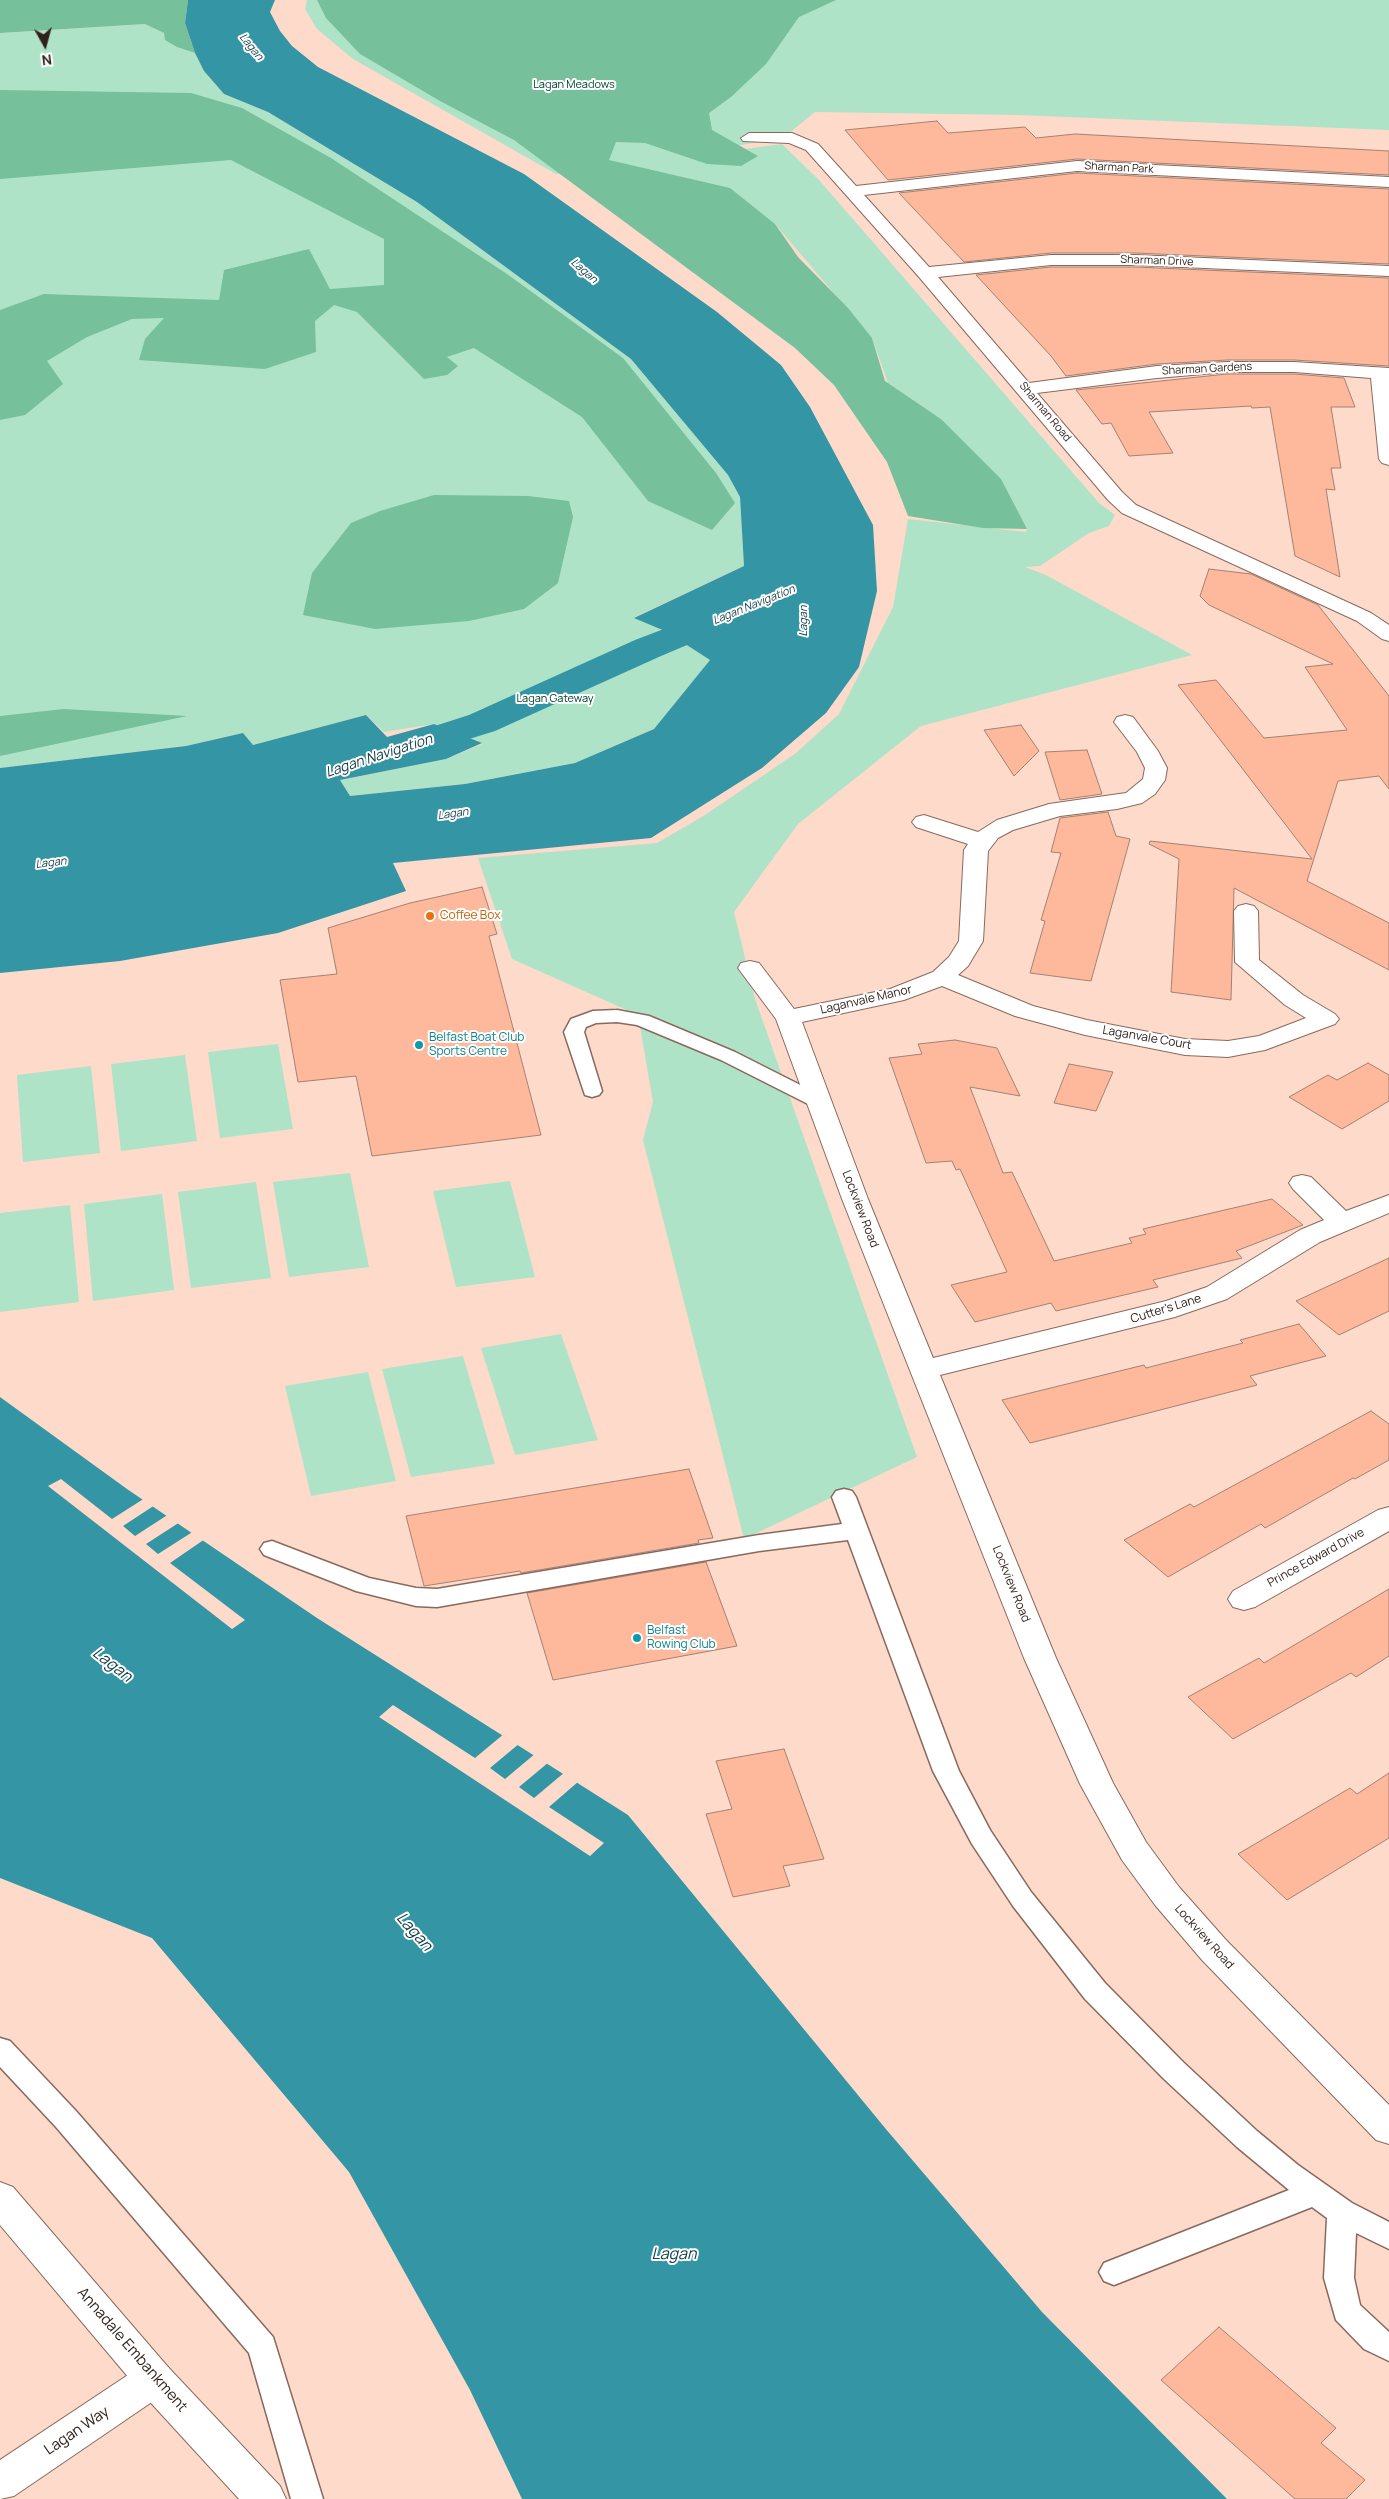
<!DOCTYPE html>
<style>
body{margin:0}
#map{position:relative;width:1389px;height:2499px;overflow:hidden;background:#fedacb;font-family:Manrope,sans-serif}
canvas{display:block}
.north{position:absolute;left:20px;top:20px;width:50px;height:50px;-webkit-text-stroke:4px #fff;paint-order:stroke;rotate:173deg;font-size:14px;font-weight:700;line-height:20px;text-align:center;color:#2f211c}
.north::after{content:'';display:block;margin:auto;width:18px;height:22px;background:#2f211c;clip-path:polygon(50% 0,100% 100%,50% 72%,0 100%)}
</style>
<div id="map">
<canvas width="1389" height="2499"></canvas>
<div class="north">N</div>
</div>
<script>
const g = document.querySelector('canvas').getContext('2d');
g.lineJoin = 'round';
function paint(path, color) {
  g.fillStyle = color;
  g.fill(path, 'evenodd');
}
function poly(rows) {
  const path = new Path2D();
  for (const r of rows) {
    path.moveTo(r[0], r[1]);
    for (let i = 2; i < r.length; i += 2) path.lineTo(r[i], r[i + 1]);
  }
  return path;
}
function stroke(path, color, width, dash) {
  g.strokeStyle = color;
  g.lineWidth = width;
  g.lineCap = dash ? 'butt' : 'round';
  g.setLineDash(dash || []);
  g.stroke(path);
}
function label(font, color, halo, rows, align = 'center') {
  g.font = font + ' Manrope,sans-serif';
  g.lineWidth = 4;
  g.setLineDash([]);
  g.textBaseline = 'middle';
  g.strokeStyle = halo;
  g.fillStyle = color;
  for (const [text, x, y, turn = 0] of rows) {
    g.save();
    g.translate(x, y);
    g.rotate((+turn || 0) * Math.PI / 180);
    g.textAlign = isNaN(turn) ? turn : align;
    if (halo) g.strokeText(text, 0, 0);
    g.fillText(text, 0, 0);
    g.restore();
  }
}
paint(poly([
 [307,0,1389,0,1389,130,1017,115,815,112,783,138,681,155,757,156,745,149,782,144,820,181,1099,503,1115,515,1109,526,1089,533,1040,566,1025,567,1046,575,1192,655,921,726,798,824,734,912,755,999,917,1457,744,1539,643,1140,653,1102,638,1015,512,959,478,858,657,843,705,815,796,753,839,714,893,607,908,519,1026,532,1027,529,941,419,888,383,872,338,775,224,623,164,556,174,353,59,317,29,305,9],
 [145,24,164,33,177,47,195,53,204,71,224,94,268,112,417,202,631,359,728,475,740,497,744,566,635,617,665,631,710,660,654,729,575,763,465,784,350,796,340,780,446,759,482,744,434,724,384,732,366,715,253,745,243,733,186,746,0,768,0,33],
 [278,1044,293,1129,220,1138,208,1052],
 [185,1055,197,1141,121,1151,111,1064],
 [91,1066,100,1153,23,1162,17,1075],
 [350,1173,369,1267,289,1277,273,1182],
 [510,1181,535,1277,456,1287,433,1191],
 [256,1182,271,1278,191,1288,178,1192],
 [162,1194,174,1290,93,1301,84,1204],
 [70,1205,79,1302,0,1312,0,1213],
 [561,1334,598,1440,515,1455,481,1348],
 [463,1356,495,1464,411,1477,382,1369],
 [368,1372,396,1481,311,1496,285,1386]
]), '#afe3c7');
paint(poly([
 [0,0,188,0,185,23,195,53,177,47,165,40,164,33,145,24,0,33],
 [317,0,836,0,799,17,766,64,731,97,709,113,712,130,758,156,741,166,707,164,645,143,616,142,609,160,730,188,775,224,798,257,848,308,872,338,885,381,941,419,1001,479,1027,529,983,528,908,516,887,462,834,385,795,348,514,140,440,101,360,54,326,18],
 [0,90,191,93,242,108,331,158,507,274,623,358,716,473,735,503,712,530,648,501,582,417,474,348,447,357,458,366,447,375,424,379,357,312,334,305,315,321,316,352,265,369,139,360,145,339,164,318,132,319,87,337,47,361,63,384,25,415,0,420,0,310,44,294,219,300,224,270,309,249,330,289,384,285,384,239,231,160,0,179],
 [434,495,528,496,569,501,573,517,558,583,524,609,469,621,375,629,303,615,312,573,351,523,380,511],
 [64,709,187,716,0,756,0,716]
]), '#76c09b');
paint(poly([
 [188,0,275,0,270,12,280,31,292,46,318,67,524,174,717,312,781,365,810,407,873,525,877,591,859,667,826,713,762,768,651,838,393,863,406,891,278,933,120,961,0,973,0,768,186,746,243,733,253,745,366,715,387,737,434,724,482,743,446,759,340,780,350,796,465,784,575,763,654,729,710,660,665,631,634,618,744,566,740,497,728,475,631,359,417,202,268,112,224,94,204,71,195,53,185,23],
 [0,1397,127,1489,317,1618,628,1815,885,2128,1042,2312,1227,2499,522,2499,470,2390,349,2172,152,1938,0,1878]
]), '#3495a5');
paint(poly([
 [61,1479,112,1519,145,1498,155,1505,123,1526,135,1536,169,1514,180,1522,146,1544,158,1554,194,1531,205,1539,170,1563,245,1620,232,1629,48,1486],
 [393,1705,475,1758,505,1733,520,1743,490,1768,505,1779,536,1753,549,1762,519,1787,534,1798,565,1772,579,1781,549,1807,604,1843,590,1856,379,1717]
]), '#fedacb');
paint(poly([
 [732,603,744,607,750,614,744,621,661,656,495,731,395,762,382,759,376,751,382,743,469,715,635,640,732,603]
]), '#3495a5');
const building = poly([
 [937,121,948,133,1025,127,1036,138,1075,134,1389,151,1389,175,1077,159,888,180,845,130,937,121],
 [1077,173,1389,189,1389,264,1135,253,1051,253,964,262,899,193,1077,173],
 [1051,267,1135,267,1389,278,1389,366,1294,360,1227,360,1157,364,1066,376,1051,356,976,275,1051,267],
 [1227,374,1294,374,1344,378,1355,407,1331,407,1341,468,1331,468,1335,490,1326,489,1340,577,1295,556,1270,407,1252,408,1251,406,1149,412,1173,453,1129,456,1111,423,1102,424,1076,390,1227,374],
 [1209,569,1251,574,1318,605,1389,696,1389,789,1379,776,1338,781,1307,881,1389,923,1389,970,1234,888,1231,1000,1171,992,1179,859,1149,844,1150,841,1312,859,1178,685,1216,680,1264,738,1347,730,1305,667,1333,664,1209,605,1200,596,1209,569],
 [1021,725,1039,751,1014,776,984,730,1021,725],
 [1087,750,1102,794,1060,800,1045,752,1087,750],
 [1108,812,1116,836,1130,839,1091,981,1030,973,1045,921,1041,920,1061,853,1051,852,1060,818,1108,812],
 [482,887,497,934,489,936,541,1135,372,1156,356,1076,298,1082,280,980,337,974,328,928,410,903,482,887],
 [955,1040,997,1048,1020,1096,970,1087,1003,1173,1012,1172,1054,1261,1132,1243,1129,1238,1146,1234,1143,1229,1272,1199,1303,1225,1236,1251,1242,1258,1153,1280,1158,1287,1056,1311,1051,1303,975,1322,951,1285,1007,1272,960,1169,956,1170,952,1161,926,1163,889,1058,922,1054,918,1044,955,1040],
 [1368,1063,1389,1075,1389,1101,1342,1129,1289,1097,1328,1075,1337,1080,1368,1063],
 [1069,1064,1113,1072,1096,1111,1054,1103,1069,1064],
 [1389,1258,1389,1311,1339,1335,1296,1301,1389,1258],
 [1299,1324,1326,1356,1250,1376,1257,1385,1102,1425,1030,1443,1002,1400,1144,1365,1146,1368,1243,1343,1240,1340,1299,1324],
 [1371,1411,1389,1424,1389,1460,1355,1479,1353,1478,1265,1528,1261,1524,1168,1577,1124,1540,1190,1504,1194,1507,1371,1411],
 [689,1469,713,1538,698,1540,699,1543,521,1573,520,1571,424,1586,406,1516,689,1469],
 [706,1562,737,1646,553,1680,527,1593,706,1562],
 [1389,1589,1389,1656,1356,1677,1351,1673,1233,1739,1188,1697,1259,1658,1264,1663,1389,1589],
 [784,1749,824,1859,783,1866,790,1886,733,1897,706,1814,732,1809,716,1761,784,1749],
 [1389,1773,1389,1838,1287,1900,1238,1854,1350,1788,1357,1794,1389,1773],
 [1219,2327,1336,2428,1321,2443,1365,2480,1346,2499,1295,2499,1161,2380,1219,2327]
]);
paint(building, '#feb89b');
stroke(building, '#a38274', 1);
const lane = poly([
 [617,1010,649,1016,735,1052,828,1099,831,1103,828,1107,821,1109,814,1107,721,1060,637,1025,617,1022,596,1023,586,1027,584,1032,602,1091,599,1095,592,1097,585,1095,564,1032,571,1019,593,1011,617,1010],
 [844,1489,852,1491,856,1497,959,1771,990,1830,1031,1892,1105,1983,1183,2062,1257,2131,1298,2165,1352,2203,1389,2222,1389,2249,1356,2233,1354,2278,1360,2305,1389,2332,1389,2361,1364,2349,1336,2320,1324,2278,1327,2218,1312,2207,1114,2285,1104,2281,1099,2272,1104,2263,1289,2190,1237,2147,1163,2078,1085,1999,1013,1906,972,1844,933,1771,848,1540,759,1551,437,1607,416,1606,356,1591,264,1555,260,1549,264,1543,272,1541,369,1578,416,1588,437,1589,759,1535,842,1524,832,1497,836,1491,844,1489],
 [0,2038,10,2041,76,2111,273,2337,323,2499,291,2499,249,2353,56,2127,0,2067,0,2038]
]);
const street = poly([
 [749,133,792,133,818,144,856,186,1077,161,1389,177,1389,187,1077,171,864,195,929,267,1051,255,1135,255,1389,266,1389,276,1135,265,1051,265,938,277,1029,383,1157,366,1227,362,1294,362,1389,368,1389,465,1382,463,1379,459,1371,378,1294,372,1227,372,1157,378,1037,393,1122,492,1136,505,1371,613,1389,625,1389,641,1382,639,1357,621,1122,513,1108,500,919,277,806,150,789,143,743,141,741,138,749,133],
 [1125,715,1133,717,1158,751,1167,768,1165,780,1155,794,1142,803,1117,809,1060,816,1013,830,998,838,988,851,983,941,968,966,958,975,1033,1006,1087,1020,1185,1039,1228,1041,1259,1036,1306,1018,1285,1005,1235,962,1234,911,1238,906,1246,904,1254,906,1258,911,1259,960,1303,995,1335,1014,1339,1019,1335,1024,1265,1050,1228,1057,1185,1055,1085,1035,1015,1016,942,986,904,1000,802,1022,868,1199,933,1358,1166,1301,1207,1287,1300,1230,1324,1220,1293,1189,1289,1183,1293,1177,1302,1175,1311,1177,1346,1211,1389,1195,1389,1213,1320,1242,1227,1299,1175,1317,940,1375,1056,1658,1113,1783,1146,1842,1179,1887,1226,1940,1389,2105,1389,2144,1376,2140,1202,1960,1155,1905,1122,1860,1080,1784,1024,1658,842,1199,776,1019,738,968,741,963,750,961,759,963,794,1009,890,989,933,972,949,957,959,941,964,850,968,844,916,827,912,822,916,817,924,815,978,832,997,820,1049,804,1126,793,1143,779,1145,768,1137,752,1114,722,1117,717,1125,715],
 [1389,1507,1389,1531,1255,1607,1244,1610,1233,1607,1228,1599,1233,1591,1378,1510,1389,1507],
 [154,2361,168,2367,174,2379,168,2391,14,2496,0,2499,0,2460,140,2367,154,2361]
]);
const secondary = poly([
 [0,2182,13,2187,168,2367,280,2486,286,2499,239,2499,140,2391,0,2225,0,2182]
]);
stroke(lane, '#89695d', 3);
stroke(street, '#89695d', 2);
stroke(secondary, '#89695d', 2);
paint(lane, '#fff');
paint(street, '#fff');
paint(secondary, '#fff');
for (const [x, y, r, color] of [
 [430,916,5,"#e8710a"],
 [419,1045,5,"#0f9aa8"],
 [637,1638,5,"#0f9aa8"]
]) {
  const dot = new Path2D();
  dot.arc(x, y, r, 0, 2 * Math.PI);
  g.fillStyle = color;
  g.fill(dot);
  stroke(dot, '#fff', 2);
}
label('italic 11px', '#154048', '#fff', [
 ["Lagan",251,47,51],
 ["Lagan",584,271,41],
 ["Lagan Navigation",754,605,-22],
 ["Lagan",804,621,-90],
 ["Lagan",453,814,-8],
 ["Lagan",51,863,-7]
]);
label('11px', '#00412a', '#fff', [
 ["Lagan Meadows",574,85],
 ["Lagan Gateway",555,699]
]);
label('11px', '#2f211c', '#fff', [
 ["Sharman Park",1119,168,3],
 ["Sharman Drive",1157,261,2],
 ["Sharman Gardens",1207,369,-3],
 ["Sharman Road",1045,412,50]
]);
label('12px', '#c56008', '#fff', [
 ["Coffee Box",440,916]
], 'left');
label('12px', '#2f211c', '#fff', [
 ["Laganvale Manor",866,1000,-13],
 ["Laganvale Court",1147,1038,10],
 ["Lockview Road",860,1209,69],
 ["Cutter's Lane",1166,1309,-17],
 ["Prince Edward Drive",1316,1558,-29],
 ["Lockview Road",1011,1584,68],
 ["Lockview Road",1204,1937,48]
]);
label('12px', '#0d838f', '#fff', [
 ["Belfast Boat Club",429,1038],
 ["Sports Centre",429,1052],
 ["Belfast",647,1631],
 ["Rowing Club",647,1645]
], 'left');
label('italic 14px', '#154048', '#fff', [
 ["Lagan Navigation",379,756,-18]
]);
label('15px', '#2f211c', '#fff', [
 ["Annadale Embankment",132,2350,49],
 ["Lagan Way",77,2431,-34]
]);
label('italic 16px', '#154048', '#fff', [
 ["Lagan",112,1665,38],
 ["Lagan",414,1932,48],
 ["Lagan",674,2255]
]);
</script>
